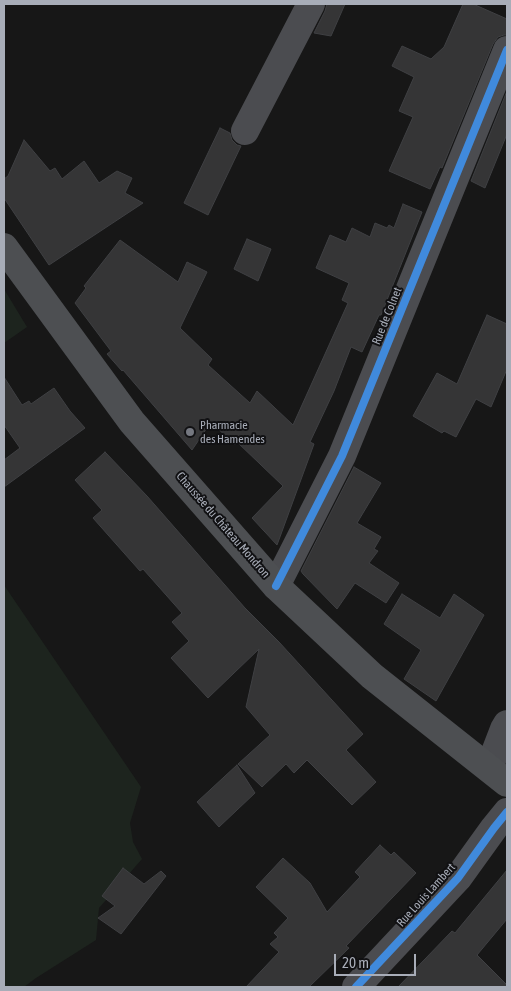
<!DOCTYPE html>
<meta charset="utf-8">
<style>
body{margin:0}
#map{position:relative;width:511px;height:991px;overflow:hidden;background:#171717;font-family:"Asap Condensed",sans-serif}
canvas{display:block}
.frame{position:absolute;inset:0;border:5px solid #a8adb8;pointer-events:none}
.scale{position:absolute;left:334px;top:954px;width:82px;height:22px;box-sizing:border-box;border:2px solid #a8adb8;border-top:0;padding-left:6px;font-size:15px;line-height:18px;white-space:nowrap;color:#a8adb8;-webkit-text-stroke:4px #111113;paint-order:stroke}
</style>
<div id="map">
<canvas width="511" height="991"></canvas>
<div class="frame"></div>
<div class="scale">20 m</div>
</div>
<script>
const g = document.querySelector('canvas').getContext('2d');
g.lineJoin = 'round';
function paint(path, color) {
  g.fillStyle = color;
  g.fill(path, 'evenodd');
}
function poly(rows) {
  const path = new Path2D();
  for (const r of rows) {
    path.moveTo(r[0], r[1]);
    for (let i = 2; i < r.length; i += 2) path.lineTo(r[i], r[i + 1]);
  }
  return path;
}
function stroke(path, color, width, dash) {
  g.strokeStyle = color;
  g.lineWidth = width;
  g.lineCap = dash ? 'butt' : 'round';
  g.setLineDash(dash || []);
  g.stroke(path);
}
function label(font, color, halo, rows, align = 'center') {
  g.font = font + ' "Asap Condensed",sans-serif';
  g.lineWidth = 4;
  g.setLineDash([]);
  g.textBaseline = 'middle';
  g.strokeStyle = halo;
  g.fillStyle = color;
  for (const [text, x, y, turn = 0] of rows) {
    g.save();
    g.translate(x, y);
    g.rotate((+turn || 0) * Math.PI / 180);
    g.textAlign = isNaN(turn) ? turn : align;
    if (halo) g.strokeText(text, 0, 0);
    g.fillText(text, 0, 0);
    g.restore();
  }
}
paint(poly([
 [4,289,27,327,4,343],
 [4,585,141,787,130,823,133,842,142,859,99,908,96,940,36,978,24,987,4,987]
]), '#1d241e');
const building = poly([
 [327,4,345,4,331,36,314,33,325,11,327,4],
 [463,4,473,4,507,19,507,35,504,35,498,37,493,44,442,168,440,167,430,189,389,171,413,117,399,111,414,77,392,66,402,46,431,59,444,47,463,4],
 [507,91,507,134,485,188,471,181,507,91],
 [220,128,230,133,232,140,237,145,241,146,208,215,184,203,220,128],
 [24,140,50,171,55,168,62,179,84,161,99,183,117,171,132,178,125,193,143,203,49,265,4,198,4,179,8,176,24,140],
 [403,204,422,212,381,315,379,315,362,352,351,347,334,391,310,442,314,444,277,545,252,518,283,486,237,442,235,445,211,422,192,450,123,370,122,371,107,354,111,351,75,303,86,288,84,286,120,240,178,282,187,262,207,272,180,328,212,359,208,365,250,403,257,391,293,425,348,303,342,300,349,283,316,268,330,235,346,242,352,228,370,237,375,223,387,228,389,225,394,228,403,204],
 [247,239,271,249,258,281,234,269,247,239],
 [487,315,507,324,507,369,491,407,476,399,456,437,444,431,442,433,413,416,437,373,457,384,487,315],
 [4,377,22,405,29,401,31,404,54,388,70,411,85,428,4,487,4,460,20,448,4,425,4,377],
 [105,452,147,496,245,608,279,642,363,734,346,750,376,782,352,805,307,760,294,773,286,764,262,787,238,764,270,735,246,707,259,649,208,698,171,658,189,641,172,622,182,613,143,569,140,571,93,518,102,510,75,480,105,452],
 [354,467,381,483,357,523,381,537,374,549,378,551,369,563,399,583,386,603,355,583,337,609,303,574,301,571,354,467],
 [402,594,440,618,454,594,484,615,436,701,404,679,421,650,384,624,402,594],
 [237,765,255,793,219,827,197,802,237,765],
 [380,845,391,855,394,852,416,873,346,946,349,948,309,987,246,987,279,952,270,944,278,937,274,933,288,918,256,887,283,858,310,883,327,912,360,877,355,872,380,845],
 [123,868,144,884,161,871,166,876,121,934,98,918,115,906,102,896,123,868],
 [507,870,507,919,477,955,507,985,507,987,398,987,452,931,455,933,507,870]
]);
paint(building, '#353536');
stroke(building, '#3f4043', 1);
stroke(poly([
 [245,131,311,4],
 [276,586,342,456,507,50],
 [489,768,504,729,507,724],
 [356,987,458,878,494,828,507,812]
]), '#4b4c50', 28);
stroke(poly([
 [4,247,132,422,276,586,372,676,507,783]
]), '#4d4f52', 28);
stroke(poly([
 [276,586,342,456,507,50],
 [356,987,458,878,494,828,507,812]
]), '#408adc', 8);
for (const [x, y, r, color] of [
 [190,432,5,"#757880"]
]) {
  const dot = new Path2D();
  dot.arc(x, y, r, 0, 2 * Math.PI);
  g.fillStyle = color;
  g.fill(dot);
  stroke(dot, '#111113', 2);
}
label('12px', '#a8adb8', '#111113', [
 ["Rue de Colnet",387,316,-68],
 ["Chaussée du Château Mondron",223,525,49],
 ["Rue Louis Lambert",426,895,-48]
]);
label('12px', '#a8adb8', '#111113', [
 ["Pharmacie",200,425],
 ["des Hamendes",200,439]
], 'left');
</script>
